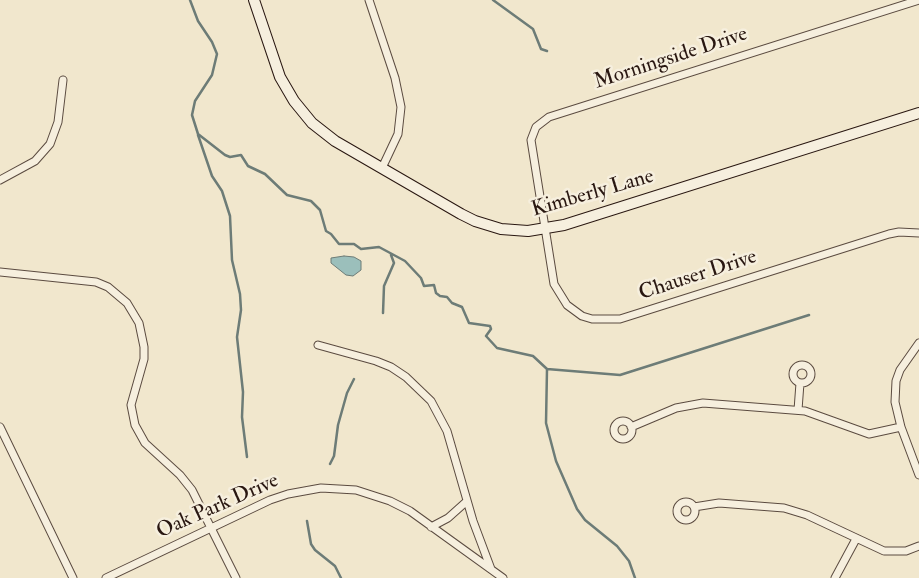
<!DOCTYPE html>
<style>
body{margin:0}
canvas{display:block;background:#f1e7cd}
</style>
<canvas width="919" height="578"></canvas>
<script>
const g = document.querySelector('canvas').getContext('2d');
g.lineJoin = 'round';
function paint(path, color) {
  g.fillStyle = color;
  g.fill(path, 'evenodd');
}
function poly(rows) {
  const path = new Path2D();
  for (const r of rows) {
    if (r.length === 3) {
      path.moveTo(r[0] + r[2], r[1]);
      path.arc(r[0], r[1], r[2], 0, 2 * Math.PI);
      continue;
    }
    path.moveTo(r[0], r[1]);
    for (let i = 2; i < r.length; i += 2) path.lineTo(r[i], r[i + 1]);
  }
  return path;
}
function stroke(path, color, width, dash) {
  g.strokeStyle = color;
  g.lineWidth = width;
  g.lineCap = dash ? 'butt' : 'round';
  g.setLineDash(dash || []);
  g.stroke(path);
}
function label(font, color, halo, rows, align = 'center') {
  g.font = font + ' "IM FELL Double Pica",serif';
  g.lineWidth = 5;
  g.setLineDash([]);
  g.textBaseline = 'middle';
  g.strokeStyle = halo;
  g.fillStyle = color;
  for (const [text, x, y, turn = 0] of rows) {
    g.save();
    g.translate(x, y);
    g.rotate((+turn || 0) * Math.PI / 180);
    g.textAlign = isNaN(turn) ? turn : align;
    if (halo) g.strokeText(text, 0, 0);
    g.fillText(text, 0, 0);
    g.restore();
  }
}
const water = poly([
 [344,256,354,257,361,261,361,270,353,276,346,275,331,263,331,258,344,256]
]);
paint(water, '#9bbfbb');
stroke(water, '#6d7c77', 1);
stroke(poly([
 [190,0,198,21,212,42,217,54,212,75,195,101,192,115,198,134,225,155,230,157,241,155,248,166,265,174,287,195,311,201,320,210,326,231,331,234,339,244,354,244,361,249,379,247,405,261,421,278,424,286,434,285,436,293,440,296,447,297,452,303,462,307,469,323,490,326,491,329,486,336,497,348,533,356,547,369,620,375,809,315],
 [493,0,533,29,541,49,547,51],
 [198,135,212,176,222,191,230,216,232,260,240,294,241,310,237,337,243,392,242,417,247,457],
 [383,313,384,286,394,263,391,255],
 [547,369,546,423,556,461,577,509,585,520,617,546,629,561,635,578],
 [330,464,334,456,338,425,347,393,354,379],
 [307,521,311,544,315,550,335,566,341,578]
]), '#6d7c77', 2.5);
const street = poly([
 [369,0,395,78,401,107,398,134,382,168],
 [919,0,549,117,536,127,531,140,554,284,567,305,582,316,592,319,620,319,889,234,899,232,919,233],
 [0,180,35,161,50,144,58,122,63,80],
 [0,272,96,282,108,287,127,303,139,323,144,347,144,359,131,405,135,425,145,443,180,475,192,490,236,578],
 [919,343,900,370,896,381,895,402,901,427,919,475],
 [318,345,376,361,391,367,406,377,431,401,447,431,473,521,491,569],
 [802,374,9],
 [798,410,800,383],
 [623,430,9],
 [0,427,73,578],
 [631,427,676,408,703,403,805,411,869,434,901,427],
 [686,511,9],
 [694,507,719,503,784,508,807,515,884,551,906,551,919,546],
 [431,527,448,518,467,501],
 [106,578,270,500,288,494,321,488,356,490,390,501,410,511,503,578],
 [835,578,856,539]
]);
const secondary = poly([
 [254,0,280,77,294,101,312,123,335,141,461,214,475,221,501,229,528,231,564,225,919,113]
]);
stroke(street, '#5b4b40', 9);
stroke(secondary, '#291711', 12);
stroke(street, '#f6efde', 7);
stroke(secondary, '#f6efde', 10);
label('21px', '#291711', '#f6efde', [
 ["Morningside Drive",671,59,-18],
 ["Kimberly Lane",593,194,-16],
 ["Chauser Drive",698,276,-18],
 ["Oak Park Drive",218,507,-24]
]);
</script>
